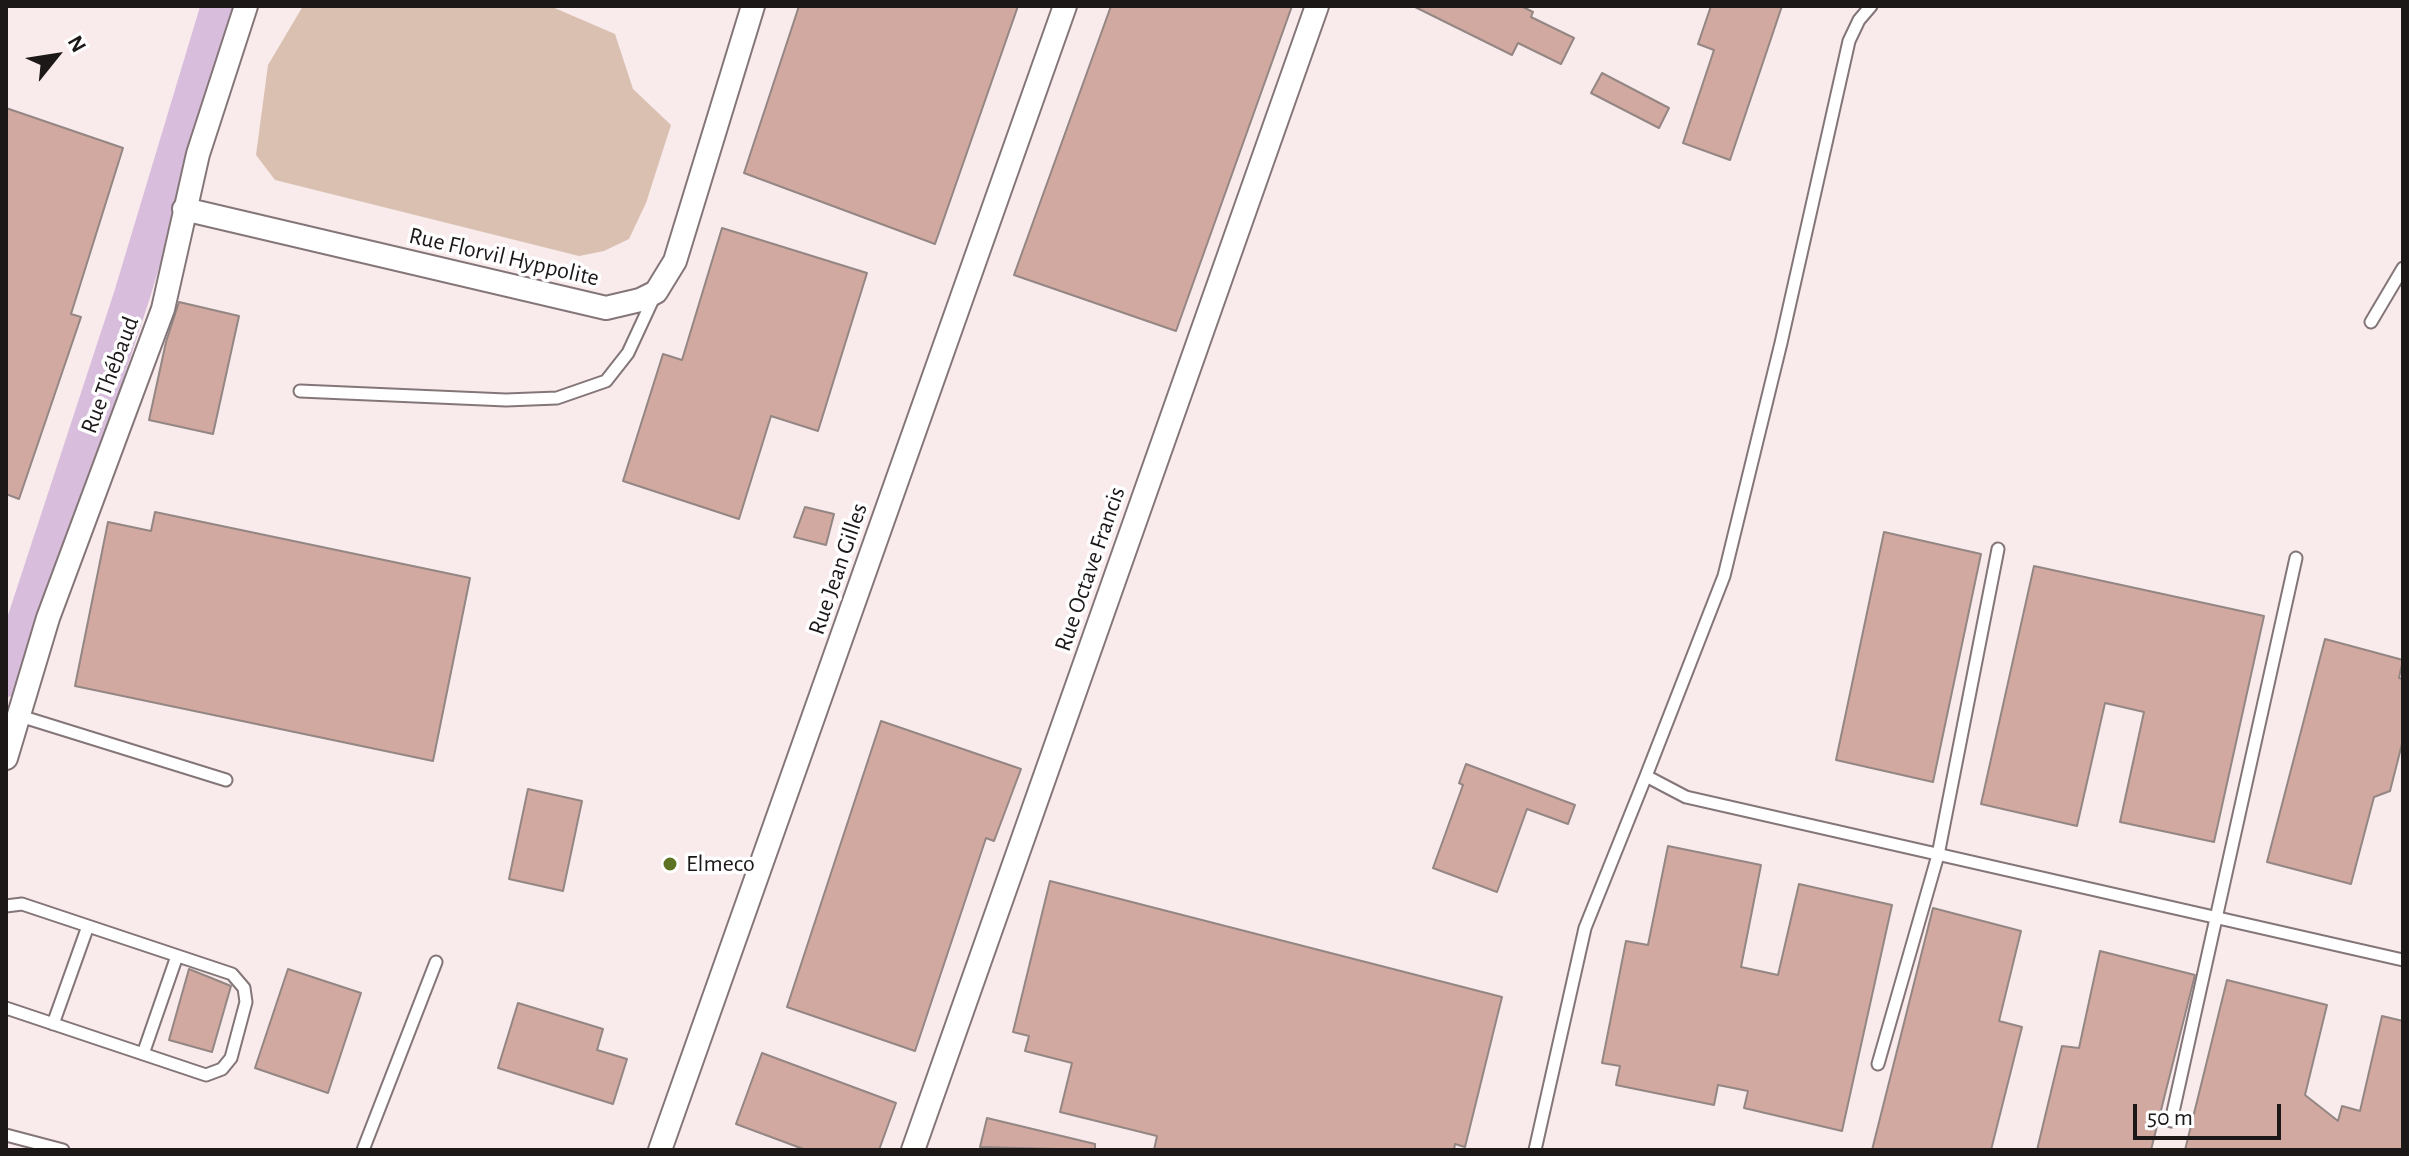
<!DOCTYPE html>
<meta charset="utf-8">
<style>
body{margin:0}
#map{position:relative;width:2409px;height:1156px;overflow:hidden;background:#f9eaec;font-family:"Alegreya Sans",sans-serif}
canvas{display:block}
.frame{position:absolute;inset:0;border:8px solid #1d1818;pointer-events:none}
.north{position:absolute;left:16px;top:16px;width:80px;height:80px;-webkit-text-stroke:6px #fff;paint-order:stroke;rotate:60deg;font-size:22px;font-weight:700;line-height:32px;text-align:center;color:#1d1818}
.north::after{content:'';display:block;margin:auto;width:28px;height:36px;background:#1d1818;clip-path:polygon(50% 0,100% 100%,50% 72%,0 100%)}
.scale{position:absolute;left:2133px;top:1104px;width:148px;height:36px;box-sizing:border-box;border:4px solid #1d1818;border-top:0;padding-left:10px;font-size:24px;line-height:28px;white-space:nowrap;color:#1d1818;-webkit-text-stroke:6px #fff;paint-order:stroke}
</style>
<div id="map">
<canvas width="2409" height="1156"></canvas>
<div class="frame"></div>
<div class="north">N</div>
<div class="scale">50 m</div>
</div>
<script>
const g = document.querySelector('canvas').getContext('2d');
g.lineJoin = 'round';
function paint(path, color) {
  g.fillStyle = color;
  g.fill(path, 'evenodd');
}
function poly(rows) {
  const path = new Path2D();
  for (const r of rows) {
    path.moveTo(r[0], r[1]);
    for (let i = 2; i < r.length; i += 2) path.lineTo(r[i], r[i + 1]);
  }
  return path;
}
function stroke(path, color, width, dash) {
  g.strokeStyle = color;
  g.lineWidth = width;
  g.lineCap = dash ? 'butt' : 'round';
  g.setLineDash(dash || []);
  g.stroke(path);
}
function label(font, color, halo, rows, align = 'center') {
  g.font = font + ' "Alegreya Sans",sans-serif';
  g.lineWidth = 7;
  g.setLineDash([]);
  g.textBaseline = 'middle';
  g.strokeStyle = halo;
  g.fillStyle = color;
  for (const [text, x, y, turn = 0] of rows) {
    g.save();
    g.translate(x, y);
    g.rotate((+turn || 0) * Math.PI / 180);
    g.textAlign = isNaN(turn) ? turn : align;
    if (halo) g.strokeText(text, 0, 0);
    g.fillText(text, 0, 0);
    g.restore();
  }
}
paint(poly([
 [303,6,550,6,615,34,633,89,671,125,646,203,629,239,604,251,579,256,275,180,256,155,268,65]
]), '#dac0b0');
stroke(poly([
 [6,679,132,295,219,6]
]), '#d8bedc', 36);
const building = poly([
 [799,6,1018,6,935,244,744,173,799,6],
 [1111,6,1292,6,1176,331,1014,275,1111,6],
 [1413,6,1521,6,1533,12,1531,17,1574,38,1561,64,1518,43,1512,55,1413,6],
 [1711,6,1782,6,1730,160,1683,143,1714,50,1698,44,1711,6],
 [1602,73,1669,108,1659,128,1591,93,1602,73],
 [6,108,123,148,71,314,81,317,19,499,6,494,6,108],
 [722,228,867,273,818,431,771,416,739,519,623,481,663,354,682,360,722,228],
 [179,302,239,316,213,434,149,420,166,342,179,302],
 [805,507,834,514,826,545,794,537,805,507],
 [155,512,470,578,433,761,75,686,108,522,151,531,155,512],
 [1884,532,1981,554,1933,782,1836,760,1884,532],
 [2034,566,2264,616,2214,842,2120,822,2144,712,2105,703,2077,826,1981,804,2034,566],
 [2325,639,2403,660,2399,678,2403,679,2403,740,2390,791,2374,797,2351,884,2267,862,2325,639],
 [881,721,1021,769,994,841,986,838,915,1051,787,1007,881,721],
 [1466,764,1575,805,1568,824,1527,809,1497,892,1433,868,1463,785,1459,783,1466,764],
 [528,789,582,801,563,891,509,879,528,789],
 [1668,846,1761,865,1741,967,1778,975,1799,884,1892,905,1842,1131,1744,1108,1748,1091,1718,1085,1714,1105,1616,1085,1620,1066,1602,1063,1626,941,1648,945,1668,846],
 [1050,881,1502,997,1465,1147,1455,1144,1454,1150,1154,1150,1157,1136,1060,1112,1072,1063,1025,1051,1029,1036,1013,1032,1050,881],
 [1933,908,2021,931,1999,1021,2022,1027,1991,1150,1872,1150,1933,908],
 [2100,951,2195,975,2151,1150,2037,1150,2062,1046,2079,1048,2100,951],
 [189,969,231,986,212,1052,169,1040,189,969],
 [288,969,361,993,328,1093,255,1068,288,969],
 [2227,980,2327,1005,2305,1095,2338,1121,2342,1106,2360,1111,2382,1016,2403,1021,2403,1150,2185,1150,2227,980],
 [518,1003,603,1029,597,1050,627,1059,613,1104,498,1068,518,1003],
 [762,1053,896,1103,879,1150,806,1150,736,1124,762,1053],
 [987,1118,1095,1144,1095,1150,980,1147,987,1118]
]);
paint(building, '#d2a9a0');
stroke(building, '#938683', 2);
const service = poly([
 [2371,322,2403,268],
 [300,391,506,400,557,398,606,381,628,353,654,297],
 [20,716,226,780],
 [1646,776,1724,576,1781,343,1849,41,1859,20,1871,6],
 [6,906,22,904,232,974,244,988,246,1002,231,1058,222,1069,206,1075,6,1008],
 [53,1024,88,926],
 [143,1054,177,956],
 [1878,1064,1938,855,1998,549],
 [2171,1121,2296,558],
 [6,1135,63,1150],
 [363,1150,436,962],
 [1535,1150,1585,928,1646,776,1686,797,2403,960]
]);
const minor = poly([
 [184,209,606,308,640,300,656,292,675,261,753,6],
 [6,758,48,618,163,309,198,154,246,6],
 [660,1150,1065,6],
 [913,1150,1317,6]
]);
stroke(service, '#847678', 15);
stroke(minor, '#847678', 26);
stroke(service, '#fff', 11);
stroke(minor, '#fff', 22);
for (const [x, y, r, color] of [
 [670,864,8,"#5d7323"]
]) {
  const dot = new Path2D();
  dot.arc(x, y, r, 0, 2 * Math.PI);
  g.fillStyle = color;
  g.fill(dot);
  stroke(dot, '#fff', 3);
}
label('24px', '#1d1818', '#fff', [
 ["Rue Florvil Hyppolite",504,257,13],
 ["Rue Thébaud",110,375,-69],
 ["Rue Jean Gilles",838,569,-71],
 ["Rue Octave Francis",1090,569,-71]
]);
label('24px', '#1d1818', '#fff', [
 ["Elmeco",686,864]
], 'left');
</script>
